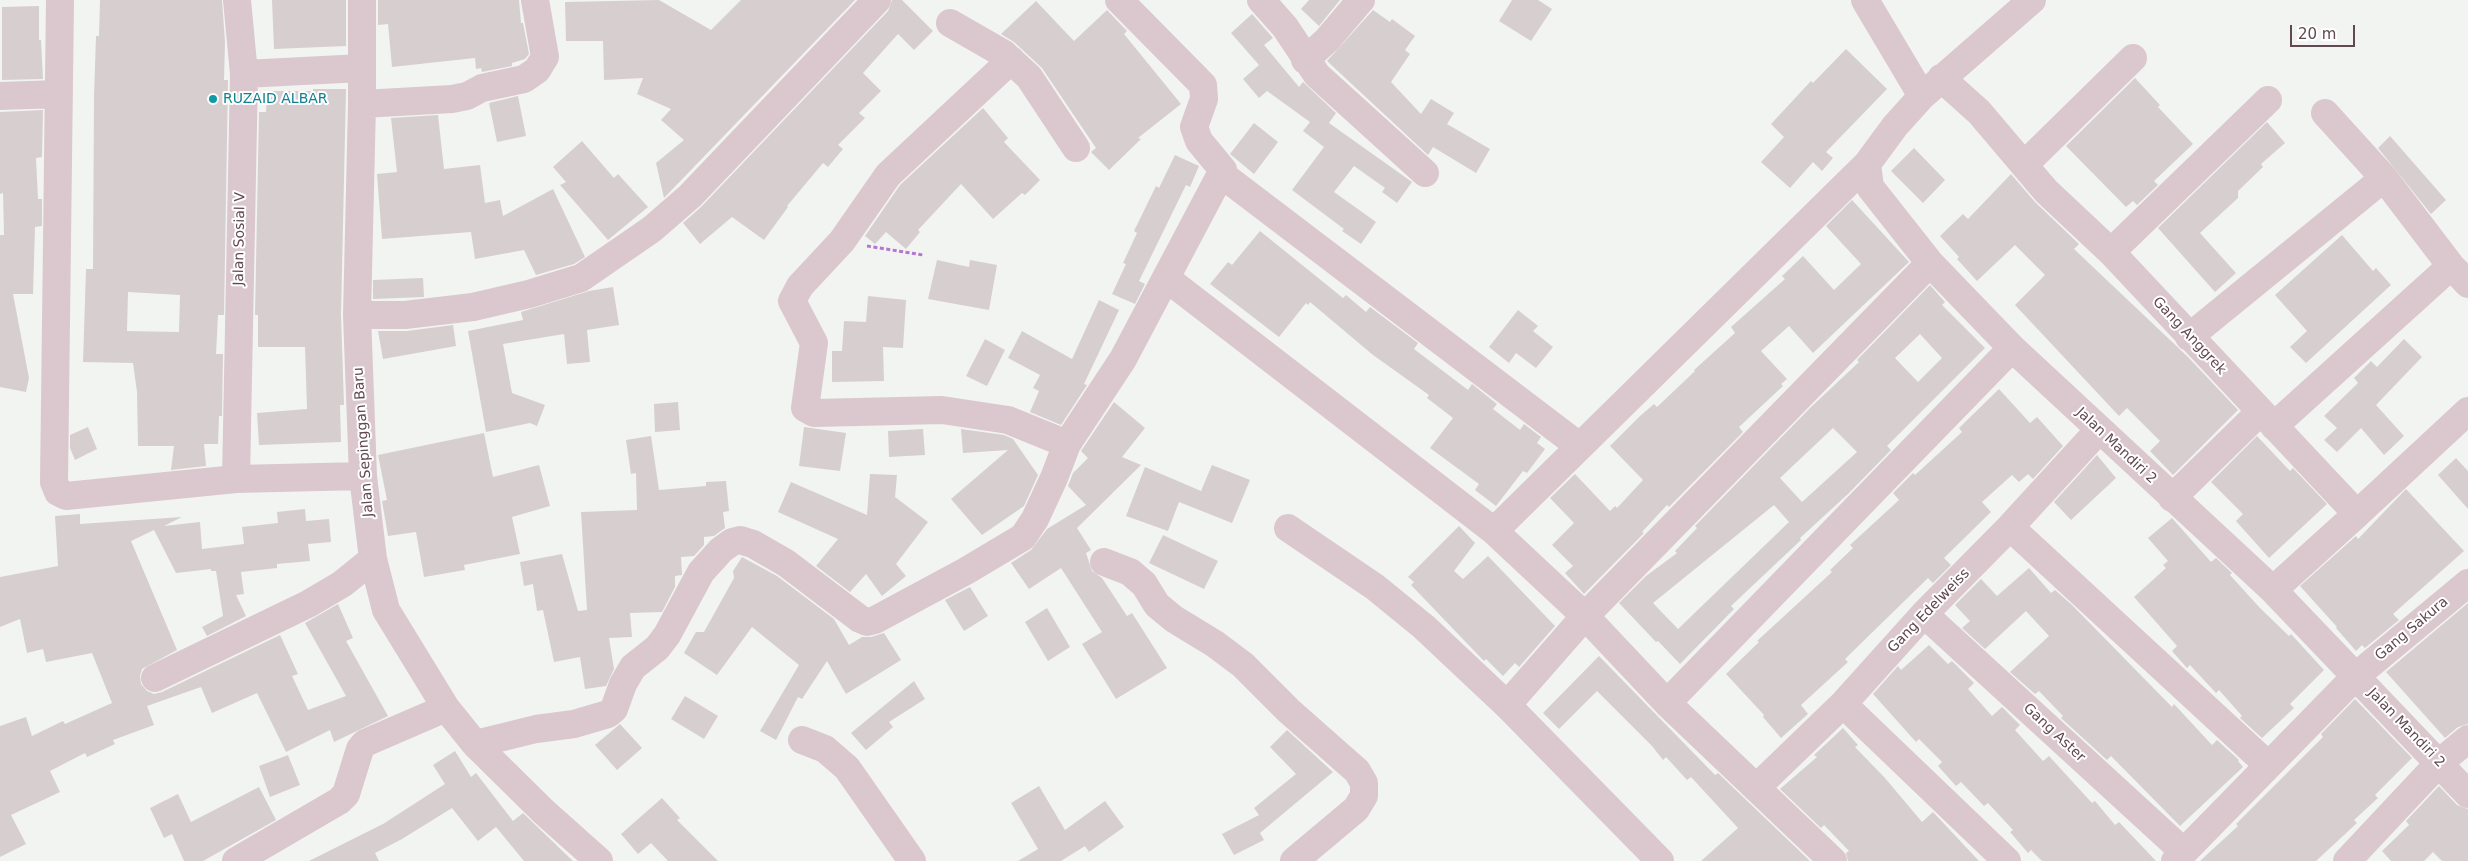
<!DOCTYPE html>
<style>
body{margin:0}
#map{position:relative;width:2468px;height:861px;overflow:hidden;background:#f2f4f2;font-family:"DejaVu Sans",sans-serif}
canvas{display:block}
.scale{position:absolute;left:2290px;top:25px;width:65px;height:22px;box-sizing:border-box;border:2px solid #614851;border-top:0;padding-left:6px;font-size:15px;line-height:18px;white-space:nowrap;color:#614851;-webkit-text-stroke:4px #fff;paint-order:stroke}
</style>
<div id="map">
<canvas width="2468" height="861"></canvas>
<div class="scale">20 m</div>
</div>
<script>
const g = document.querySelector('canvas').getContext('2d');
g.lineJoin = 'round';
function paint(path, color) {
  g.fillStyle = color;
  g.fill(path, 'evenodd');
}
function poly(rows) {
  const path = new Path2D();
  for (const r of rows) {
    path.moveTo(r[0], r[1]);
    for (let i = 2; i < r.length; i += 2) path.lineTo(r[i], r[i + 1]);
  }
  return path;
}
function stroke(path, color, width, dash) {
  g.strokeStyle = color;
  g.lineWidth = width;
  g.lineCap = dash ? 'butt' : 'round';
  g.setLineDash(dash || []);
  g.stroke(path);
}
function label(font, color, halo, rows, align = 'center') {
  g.font = font + ' "DejaVu Sans",sans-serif';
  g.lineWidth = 4;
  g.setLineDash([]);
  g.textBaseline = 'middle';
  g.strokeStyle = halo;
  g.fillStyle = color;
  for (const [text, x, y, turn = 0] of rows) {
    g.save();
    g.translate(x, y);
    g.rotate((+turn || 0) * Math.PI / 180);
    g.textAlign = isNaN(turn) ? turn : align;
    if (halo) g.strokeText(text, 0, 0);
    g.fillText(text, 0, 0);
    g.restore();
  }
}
paint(poly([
 [100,0,222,0,225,42,224,80,228,80,224,315,218,315,216,354,223,354,222,416,219,416,218,444,204,444,206,466,171,470,174,446,138,446,137,392,133,363,83,362,86,269,93,269,94,96,96,36,99,36],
 [128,292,180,295,179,332,127,331],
 [272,0,346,0,346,46,274,49],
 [378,0,519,0,521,23,523,23,529,54,525,59,512,63,512,66,482,72,481,68,476,69,475,58,392,67,388,24,378,25],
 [659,0,711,30,741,0,855,0,664,198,656,163,684,140,661,120,671,109,637,94,643,78,604,80,603,41,566,41,565,2],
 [892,0,902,0,933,31,914,50,898,34,863,73,881,91,859,113,865,118,838,145,843,149,828,167,823,163,787,206,788,207,764,240,732,217,700,244,683,223,701,207,888,11],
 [1309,0,1340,0,1319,26,1301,9],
 [1512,0,1538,0,1552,9,1531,41,1499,21],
 [1036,1,1074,41,1107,10,1127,31,1124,34,1181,104,1138,138,1141,139,1109,170,1091,152,1096,148,1042,68,1014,42,1001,34],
 [39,6,39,40,41,40,43,79,2,80,2,7],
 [1373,10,1390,22,1392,19,1415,36,1405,50,1410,54,1391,82,1421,114,1431,99,1454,113,1447,124,1490,149,1476,173,1433,147,1428,155,1327,61],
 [1252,14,1273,38,1264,45,1299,87,1303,82,1336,113,1329,123,1412,182,1397,203,1382,192,1385,188,1354,166,1334,192,1376,222,1361,244,1342,231,1344,229,1292,190,1324,147,1303,131,1310,122,1267,91,1259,98,1243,79,1259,65,1231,33],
 [1846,49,1887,89,1826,152,1833,158,1822,171,1813,162,1790,188,1761,162,1784,137,1771,124,1811,81,1813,83],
 [2135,78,2160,105,2158,107,2193,144,2154,181,2158,185,2137,205,2133,201,2126,207,2066,146],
 [313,89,346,89,341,315,344,405,340,405,341,442,259,445,257,413,307,409,305,347,258,347,258,315,255,315,259,112,266,112,267,91,313,91],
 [518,96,526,136,497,142,489,103],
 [983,108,1008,138,1004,142,1040,180,1025,195,1022,193,993,219,961,184,918,230,920,232,906,249,886,232,875,244,865,236,900,185],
 [43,110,42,157,36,158,38,199,42,199,42,226,35,227,33,294,13,294,29,378,26,392,0,387,0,235,4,235,3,193,0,194,0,112],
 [438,115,444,169,480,165,485,203,500,200,503,216,553,189,585,257,574,264,536,275,524,250,475,259,471,232,382,239,377,174,397,172,391,118],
 [2267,122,2285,143,2261,164,2263,167,2238,191,2238,198,2200,233,2236,273,2215,292,2158,228],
 [1254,123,1278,142,1254,174,1230,154],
 [2390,136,2446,200,2431,214,2378,148],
 [582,141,614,178,618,174,648,207,608,240,560,185,566,182,553,167],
 [1914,148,1945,180,1923,203,1891,171],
 [1175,155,1199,166,1190,187,1186,185,1139,281,1145,284,1135,304,1112,294,1126,264,1123,263,1137,233,1134,231,1156,186,1159,188],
 [2011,174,2035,202,2079,244,2074,249,2188,357,2238,410,2173,475,2150,451,2160,441,2127,408,2119,416,2015,305,2045,275,2015,245,1977,281,1957,259,1959,257,1940,236,1963,214,1968,219],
 [1852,200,1909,262,1813,353,1789,326,1761,351,1787,379,1781,384,1783,386,1739,427,1743,432,1669,507,1667,505,1642,532,1644,533,1584,594,1565,573,1573,566,1552,545,1574,523,1550,498,1575,474,1610,511,1615,506,1617,508,1643,480,1610,446,1640,416,1654,404,1657,407,1695,371,1694,370,1735,333,1731,327,1785,279,1782,276,1803,256,1834,290,1861,264,1826,226],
 [1260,231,1343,298,1346,295,1366,312,1370,307,1418,343,1414,349,1468,390,1472,384,1497,404,1493,409,1520,430,1524,424,1541,437,1537,443,1545,449,1527,473,1523,471,1496,506,1475,490,1479,484,1430,448,1453,418,1427,398,1429,395,1373,355,1310,302,1308,305,1306,303,1279,337,1210,284,1228,262,1232,265],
 [2342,235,2373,271,2376,268,2391,285,2306,363,2290,347,2307,331,2275,295],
 [937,260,969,267,970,260,997,265,989,310,928,299],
 [423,278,424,297,373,299,373,280],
 [1930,285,1945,302,1942,305,1985,348,1887,446,1891,450,1848,494,1800,538,1801,540,1731,606,1734,609,1680,664,1658,641,1656,642,1619,603,1646,576,1677,553,1675,551,1697,528,1695,526,1810,408,1859,362,1857,360],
 [1920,334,1942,358,1918,382,1895,358],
 [1833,428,1857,452,1802,502,1780,478],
 [1774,505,1789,522,1678,629,1653,603],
 [613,287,619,325,587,330,590,362,567,364,564,334,503,344,512,393,545,405,537,426,530,423,486,432,468,331,523,320,521,312,589,291],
 [868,296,906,300,903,348,883,347,884,381,832,382,832,351,842,351,844,321,866,322],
 [1099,300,1119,310,1084,384,1087,385,1061,425,1030,412,1039,391,1033,388,1040,375,1008,358,1022,331,1072,359],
 [1518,310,1538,326,1533,331,1553,347,1536,368,1516,353,1509,363,1489,347],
 [453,325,456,346,383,359,378,331,407,331],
 [985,339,1005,350,987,386,966,376],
 [2404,339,2422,357,2376,405,2404,436,2384,455,2361,428,2337,452,2324,440,2337,428,2324,416,2358,383,2354,378,2371,361,2377,367],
 [1999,389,2030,423,2037,417,2063,446,2033,479,2028,474,2019,482,2012,475,1982,502,1991,512,1944,558,1951,565,1933,583,1928,578,1845,659,1848,662,1801,705,1808,714,1781,738,1763,717,1764,715,1726,674,1759,642,1757,641,1832,572,1830,570,1853,548,1850,545,1899,500,1893,493,1913,473,1915,475,1962,432,1959,428],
 [678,402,680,430,655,432,654,404],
 [1114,402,1145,428,1122,457,1141,465,1077,528,1091,550,1086,553,1092,571,1102,578,1127,616,1132,613,1167,668,1116,699,1082,644,1102,632,1061,568,1029,589,1011,563,1031,550,1047,529,1086,505,1068,486,1073,473,1088,458,1081,451],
 [88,427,97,449,75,460,70,448,70,435],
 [804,427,846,433,840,471,799,466],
 [923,429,925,455,889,457,888,431],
 [961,429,1004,435,1013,439,1038,475,1024,506,982,535,951,499,1008,450,963,453],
 [484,433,493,477,539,465,550,506,512,517,520,554,464,565,465,570,424,577,416,532,388,536,382,501,387,500,378,455],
 [651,436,659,490,706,486,706,482,726,481,729,511,723,512,725,528,714,536,704,537,704,545,694,556,681,557,682,575,675,576,675,587,662,612,630,613,632,637,609,638,614,669,606,686,585,689,580,657,554,662,543,610,537,611,533,584,524,586,520,562,562,554,578,611,587,610,581,512,637,510,636,473,631,474,626,440],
 [2257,436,2290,471,2293,468,2327,504,2269,558,2236,521,2243,514,2211,482],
 [2097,455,2116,478,2071,520,2054,502],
 [2456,458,2468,471,2468,509,2438,475],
 [1212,465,1250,480,1232,523,1179,502,1168,531,1126,516,1145,467,1201,491],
 [870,474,897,475,895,497,928,522,896,564,906,576,882,596,866,574,850,592,816,566,838,539,778,512,791,482,867,515],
 [2406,489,2464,551,2393,614,2399,620,2365,648,2362,645,2356,651,2336,628,2337,627,2300,586,2356,536,2358,539],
 [305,509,306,521,329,519,331,542,308,544,310,561,277,564,277,568,241,572,244,594,236,595,246,616,207,636,202,627,223,616,216,571,211,571,211,569,176,573,154,530,131,541,177,650,142,669,140,676,141,684,147,691,154,694,162,692,280,635,298,674,292,676,308,710,346,696,305,623,338,604,353,638,346,641,388,716,334,742,330,730,286,752,257,693,212,713,201,687,147,706,154,725,113,740,115,744,87,757,85,753,50,771,60,792,11,815,26,844,0,857,0,726,26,717,32,736,63,721,65,724,112,703,92,653,46,662,43,649,27,653,20,619,0,627,0,577,58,566,55,516,80,514,80,524,182,517,164,526,200,522,202,549,244,544,242,527,278,523,277,512],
 [2172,518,2211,562,2216,558,2232,573,2230,575,2260,608,2289,636,2291,634,2324,670,2290,704,2294,708,2262,738,2240,718,2242,716,2219,690,2216,693,2190,665,2187,668,2172,651,2177,646,2134,597,2166,568,2163,565,2168,561,2148,538],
 [1459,526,1475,543,1454,571,1463,579,1488,556,1555,626,1519,667,1515,663,1503,676,1486,659,1484,661,1411,585,1414,582,1408,577],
 [1163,535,1218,561,1204,589,1149,563],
 [742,557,777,576,834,619,849,645,862,637,871,637,884,633,901,660,846,694,827,661,802,699,798,697,776,740,760,731,799,665,752,627,717,675,684,653,696,632,704,632,734,578,733,571],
 [2029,568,2051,593,2055,590,2072,605,2172,707,2174,704,2212,745,2217,740,2239,760,2238,761,2243,767,2180,826,2111,756,2107,760,2061,718,2063,716,2039,691,2035,694,2010,672,2049,636,2026,611,1985,649,1962,628,1970,621,1955,605,1981,579,1997,596],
 [970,587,988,616,964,631,945,600],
 [2468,603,2468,724,2458,727,2445,738,2386,672],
 [1047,608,1070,647,1048,661,1025,622],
 [1929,645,1948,664,1952,661,1974,683,1968,689,1992,716,2002,707,2020,725,2015,730,2043,761,2049,756,2092,803,2095,801,2115,825,2119,822,2156,861,2042,861,2031,850,2028,853,2010,832,2013,830,1988,803,1984,806,1961,782,1956,786,1938,766,1942,762,1919,739,1916,742,1873,694,1898,666,1901,670],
 [1599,656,1715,775,1718,773,1810,861,1701,861,1738,828,1691,777,1687,780,1666,757,1663,760,1652,746,1597,691,1559,729,1543,713],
 [914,681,925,699,889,722,893,727,866,750,851,733],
 [685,696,718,716,704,739,671,719],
 [2355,699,2412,758,2375,795,2378,798,2354,820,2357,823,2316,861,2200,861,2238,826,2236,824,2323,737,2321,734],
 [620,724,642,748,617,770,595,745],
 [1843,728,1858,745,1855,747,1885,778,1922,822,1933,812,1979,861,1848,861,1846,853,1849,851,1824,825,1821,828,1780,789,1817,757,1814,755],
 [1287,730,1333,772,1260,833,1264,840,1234,855,1222,834,1259,815,1254,808,1296,774,1270,747],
 [455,751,471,777,476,773,513,821,523,813,573,861,524,861,496,827,478,841,452,808,402,839,375,853,379,861,309,861,383,824,445,784,433,765],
 [288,755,300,785,270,797,259,766],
 [1039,786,1065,830,1105,801,1124,827,1089,852,1085,846,1061,861,1018,861,1038,849,1011,803],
 [2439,786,2457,805,2468,809,2468,861,2442,861,2433,852,2424,861,2391,861,2382,851,2409,825,2406,821],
 [259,787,276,820,203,861,184,861,172,834,164,838,150,808,178,794,191,822],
 [662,798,680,818,677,820,718,861,668,861,651,843,638,854,621,834]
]), '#d7ced0');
stroke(poly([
 [867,246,923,255]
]), '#b575d3', 3, [4, 2.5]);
stroke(poly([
 [60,0,54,482,58,492,66,496,236,479,363,476],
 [362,0,362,104,357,315,363,476,373,559,386,610,446,708,475,744,543,811,599,861],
 [1261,0,1285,27,1317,75,1425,173],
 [1865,0,1922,96],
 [2032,0,1922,96,1895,126,1867,164,1870,187,1930,263,2012,348,2273,590,2468,794],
 [950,23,1004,54,1029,77,1076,148],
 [1011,60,888,175,842,241,800,286,792,301,814,343,805,408,814,413,942,410,1008,420,1067,444],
 [1305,60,1327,40,1361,0],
 [244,74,362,68],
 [1941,78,1979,112,2046,191,2111,252,2357,514,2273,590],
 [0,96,59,94],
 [362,104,452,99,467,96,482,88,524,79,537,70,545,57,535,0],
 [2325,113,2384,178],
 [2025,164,2133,58],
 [1223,170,1225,177,1579,446],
 [2111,252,2268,100],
 [1166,278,1494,531,1585,616,1507,705],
 [357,315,405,315,473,307,529,294,581,278,652,229,690,196,877,0],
 [2189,337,2384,178,2451,266,2468,284],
 [2274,426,2451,266],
 [236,479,244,74,237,0],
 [2172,498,2260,412],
 [2357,514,2468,411],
 [2010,527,2268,765],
 [1288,528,1375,587,1424,627,1507,705,1660,861],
 [1494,531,1867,164],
 [1104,562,1130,572,1144,584,1157,605,1174,619,1215,644,1243,665,1289,711,1357,771,1364,783,1364,796,1356,809,1294,861],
 [1924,614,2184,852],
 [155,678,308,604,342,584,373,559],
 [1667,703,2012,348],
 [1843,704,2007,861],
 [802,740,825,749,847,768,912,861],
 [475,744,536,729,574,724,608,714,614,709,623,684,633,667,657,648,667,635,701,572,721,550,732,542,740,540,753,544,786,563,860,619,867,622,875,620,966,571,1023,537,1035,519,1054,478,1067,444,1123,359,1223,170,1199,141,1194,127,1204,99,1203,85,1119,0],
 [1756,788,1843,704,1924,614,2010,527,2099,430],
 [236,861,339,801,346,794,360,749,365,743,446,708],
 [1833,861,1667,703,1585,616,1930,263],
 [2175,861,2356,676,2468,583],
 [2347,861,2439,763,2468,739]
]), '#dac8ce', 28);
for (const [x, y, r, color] of [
 [213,99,5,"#0f9aa8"]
]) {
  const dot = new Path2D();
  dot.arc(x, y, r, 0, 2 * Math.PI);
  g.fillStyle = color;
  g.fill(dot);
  stroke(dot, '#fff', 2);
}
label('14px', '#0d838f', '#fff', [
 ["RUZAID ALBAR",223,99]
], 'left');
label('14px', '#614851', '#fff', [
 ["Jalan Sosial V",240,239,-89],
 ["Gang Anggrek",2189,336,47],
 ["Jalan Sepinggan Baru",364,442,-94],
 ["Jalan Mandiri 2",2116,446,43],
 ["Gang Edelweiss",1929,611,-46],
 ["Gang Sakura",2412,629,-40],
 ["Jalan Mandiri 2",2406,728,46],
 ["Gang Aster",2054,733,43]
]);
</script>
